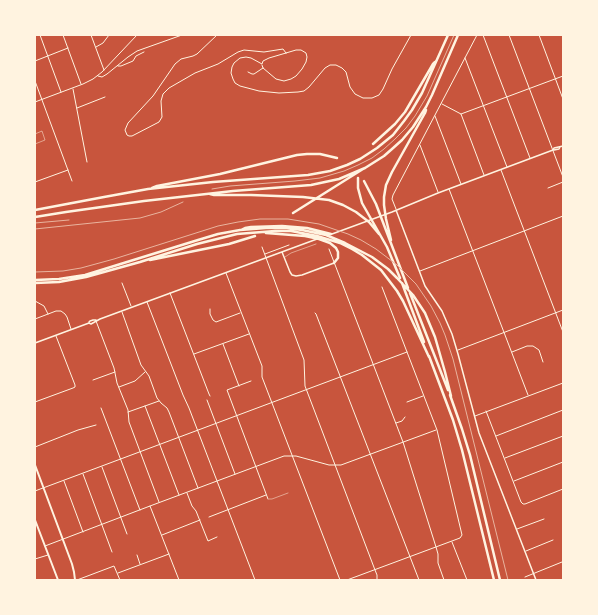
<!DOCTYPE html>
<style>
body{margin:0}
#map{position:relative;width:598px;height:615px;overflow:hidden;background:#c8553d;font-family:"Archivo Narrow",sans-serif}
canvas{display:block}
.frame{position:absolute;inset:0;border:36px solid #fff3e0;pointer-events:none}
</style>
<div id="map">
<canvas width="598" height="615"></canvas>
<div class="frame"></div>
</div>
<script>
const g = document.querySelector('canvas').getContext('2d');
g.lineJoin = 'round';
function poly(rows) {
  const path = new Path2D();
  for (const r of rows) {
    path.moveTo(r[0], r[1]);
    for (let i = 2; i < r.length; i += 2) path.lineTo(r[i], r[i + 1]);
  }
  return path;
}
function stroke(path, color, width, dash) {
  g.strokeStyle = color;
  g.lineWidth = width;
  g.lineCap = dash ? 'butt' : 'round';
  g.setLineDash(dash || []);
  g.stroke(path);
}
stroke(poly([
 [285,257,291,253,316,244],
 [269,499,272,499,288,493]
]), '#fff3e0', 0.5);
stroke(poly([
 [35,134,42,131,45,140,35,144]
]), '#fff3e0', 0.5);
stroke(poly([
 [40,35,61,92],
 [63,35,81,84],
 [91,35,104,70],
 [483,35,530,158],
 [509,35,563,177],
 [539,35,563,99],
 [96,47,103,43,109,35],
 [465,58,507,167],
 [35,61,68,48],
 [262,65,263,68,276,79,284,81,291,79,296,76,302,69,306,62,307,57,306,53,301,50,296,50,286,53],
 [118,66,121,66,133,61,136,56,144,52],
 [248,72,252,74,254,74,263,68],
 [35,81,72,181],
 [73,89,87,162],
 [442,104,461,114,484,175],
 [77,108,105,97],
 [461,114,563,76],
 [435,116,461,184],
 [420,145,438,192],
 [501,170,563,332],
 [35,182,68,170],
 [548,188,563,182],
 [449,189,528,395],
 [396,209,392,199,393,195,477,35],
 [262,247,304,360,305,386,375,570,377,575,377,580],
 [329,249,403,442,436,547,438,554,438,563,444,580],
 [265,254,289,245],
 [226,273,262,366,262,377,340,580],
 [122,283,131,306],
 [170,293,209,394,210,396],
 [35,301,44,306,48,314],
 [147,302,183,395,189,408,255,580],
 [210,309,210,314,213,320,216,322,240,313],
 [122,312,141,365,149,376,157,398,161,403,167,408,169,412,198,488],
 [315,313,316,314,419,580],
 [35,319,56,311,61,311,65,314,67,317,71,329],
 [96,321,114,368,117,383,128,410,129,422,159,502],
 [223,344,239,386],
 [458,350,563,310],
 [512,352,527,346,533,346,539,350,543,362],
 [194,354,249,334],
 [93,380,115,372],
 [251,381,227,390,268,499],
 [119,387,135,381,145,372],
 [207,400,235,474],
 [35,402,73,388,75,387,75,385,56,336],
 [407,402,423,396],
 [145,406,179,495],
 [101,408,140,510],
 [486,411,521,502,523,504,525,504,563,489],
 [128,412,159,401],
 [396,423,402,421,405,417],
 [496,436,563,410],
 [35,447,78,430,96,425],
 [505,458,563,436],
 [102,467,127,534],
 [83,474,112,552],
 [64,481,83,532],
 [514,481,563,462],
 [35,491,407,352],
 [187,493,192,506,196,511,208,541,217,537],
 [150,506,284,456,296,456,329,465,341,465,436,430],
 [209,517,266,495],
 [517,529,544,519],
 [162,535,200,520],
 [452,542,467,580],
 [526,551,553,540],
 [137,555,140,564],
 [35,559,48,555],
 [118,573,169,554],
 [525,577,562,562],
 [77,580,114,566,120,580],
 [347,580,460,538,462,535,437,430,382,287]
]), '#fff3e0', 1);
stroke(poly([
 [217,35,197,54,193,56,181,59,175,64,153,96,128,123,125,130,127,135,129,136,132,136,159,122,162,117,161,101,163,94,169,88,195,73,218,64,238,52,244,50,264,52,283,49,286,53],
 [286,53,269,58,263,61,262,64,251,58,246,57,240,58,234,63,232,67,231,73,233,79,235,83,240,86,259,91,279,93,298,92,304,91,309,87,325,68,330,65,336,65,342,68,346,72,350,87,355,94,363,98,372,98,379,95,383,89,392,69,411,35],
 [98,76,102,77,107,74,128,57,137,51,182,35],
 [35,102,83,84,93,79,102,72,137,35],
 [420,271,563,216],
 [475,416,563,383],
 [45,546,150,506,179,580]
]), '#fff3e0', 1);
stroke(poly([
 [554,150,559,149,560,147],
 [396,210,425,286,442,311,452,334,458,354,479,433,536,580],
 [332,234,392,212,438,193,553,150,554,148,563,146],
 [282,252,290,272,292,275,296,276,302,275,334,263],
 [89,322,90,321,93,320,96,320],
 [35,343,89,323,91,324,100,319,317,239]
]), '#fff3e0', 1.5);
stroke(poly([
 [35,465,72,564,74,572,75,580],
 [35,520,58,580]
]), '#fff3e0', 2);
stroke(poly([
 [373,144,395,124,405,112,433,64,435,62],
 [358,178,358,188,362,203,387,247,400,278],
 [364,181,376,204,408,288],
 [152,188,157,186,220,174,297,155,307,154,320,154,337,158],
 [210,194,214,195,251,195,303,197,329,200,343,205,356,212,369,222,379,234],
 [35,210,104,197,148,189,213,182,308,175,330,171,347,165,360,159,377,148,393,135,404,121,412,110,422,93,448,35],
 [293,213,363,169],
 [35,217,66,212,144,201,233,191,311,185,339,179,365,168,384,156,392,149,402,140,413,127,426,107,432,95,458,35],
 [241,230,245,228,251,227,282,226,307,228,331,234],
 [266,233,305,236,319,239,330,243,336,248,338,252,338,258,334,263],
 [391,240,386,219,384,205,384,197,386,185,392,172,416,129,425,113,426,110],
 [150,260,229,244,255,236],
 [35,280,59,279,85,275,198,240,218,234,240,230,266,228,287,228,302,230,326,235,345,243,372,257,388,269,397,278,413,295,425,313,435,337,445,372,451,396],
 [35,283,59,282,86,277,140,262,197,244,237,234,275,231,291,231,317,236,340,243,352,249,362,255,381,270,397,291,403,301,429,357],
 [402,283,424,342],
 [410,293,448,390],
 [429,356,453,420,462,450,494,580],
 [450,395,462,429,470,455,500,580]
]), '#fff3e0', 2.5);
stroke(poly([
 [212,189,230,186,295,181,320,178,344,171,358,165,372,158,384,149,395,139,406,128,415,116,427,96,454,35],
 [35,223,69,220],
 [35,229,140,218,161,212,183,202]
]), '#e9b49f', 1);
stroke(poly([
 [35,272,63,271,81,268,114,259,218,226,238,222,260,219,288,219,319,224,348,234,361,240,376,249,397,265,416,284,431,306,440,323,445,335,453,359,508,580]
]), '#e9b49f', 1);
</script>
